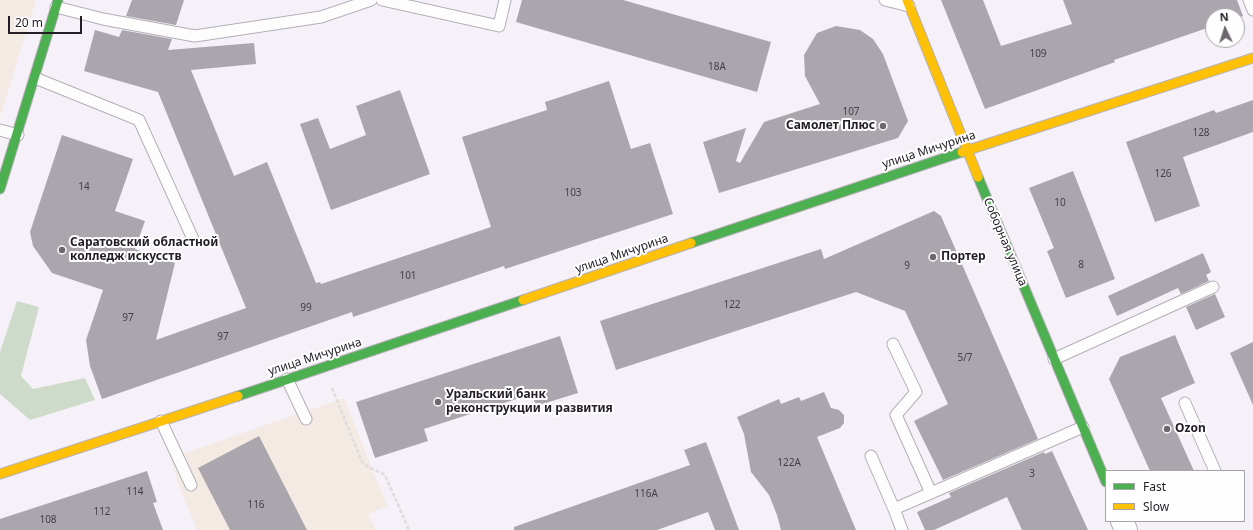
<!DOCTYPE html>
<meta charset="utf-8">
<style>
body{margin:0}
#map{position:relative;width:1253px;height:530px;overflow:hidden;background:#f6f0f9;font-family:"Noto Sans",sans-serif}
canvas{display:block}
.legend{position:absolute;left:1105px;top:470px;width:140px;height:52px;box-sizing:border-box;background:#fefefe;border:1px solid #a6a4a8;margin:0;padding:5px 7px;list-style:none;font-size:12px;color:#231e26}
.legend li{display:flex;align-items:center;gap:8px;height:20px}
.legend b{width:20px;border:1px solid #a6a4a8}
.north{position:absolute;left:1205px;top:8px;width:40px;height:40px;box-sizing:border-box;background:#fefefe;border:1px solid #a6a4a8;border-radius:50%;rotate:356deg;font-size:11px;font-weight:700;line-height:16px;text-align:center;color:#231e26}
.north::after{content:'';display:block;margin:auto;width:14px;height:18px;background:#6d6870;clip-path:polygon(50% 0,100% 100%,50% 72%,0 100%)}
.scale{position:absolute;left:8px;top:16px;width:74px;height:18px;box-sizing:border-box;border:2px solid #231e26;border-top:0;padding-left:5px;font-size:12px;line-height:14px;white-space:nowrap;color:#231e26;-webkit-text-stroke:3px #fefefe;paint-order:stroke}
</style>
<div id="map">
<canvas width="1253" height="530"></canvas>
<ul class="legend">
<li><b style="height:5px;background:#4caf50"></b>Fast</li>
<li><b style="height:5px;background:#ffc107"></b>Slow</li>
</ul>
<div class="north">N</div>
<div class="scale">20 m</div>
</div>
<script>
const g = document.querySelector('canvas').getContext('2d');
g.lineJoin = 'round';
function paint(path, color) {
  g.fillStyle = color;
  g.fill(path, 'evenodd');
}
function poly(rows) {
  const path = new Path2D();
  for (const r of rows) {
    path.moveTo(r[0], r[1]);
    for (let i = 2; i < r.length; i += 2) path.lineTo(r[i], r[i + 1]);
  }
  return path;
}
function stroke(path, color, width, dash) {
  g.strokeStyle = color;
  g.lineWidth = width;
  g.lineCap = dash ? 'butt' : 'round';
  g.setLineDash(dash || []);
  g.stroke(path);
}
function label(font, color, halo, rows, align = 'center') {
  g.font = font + ' "Noto Sans",sans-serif';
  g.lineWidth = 4;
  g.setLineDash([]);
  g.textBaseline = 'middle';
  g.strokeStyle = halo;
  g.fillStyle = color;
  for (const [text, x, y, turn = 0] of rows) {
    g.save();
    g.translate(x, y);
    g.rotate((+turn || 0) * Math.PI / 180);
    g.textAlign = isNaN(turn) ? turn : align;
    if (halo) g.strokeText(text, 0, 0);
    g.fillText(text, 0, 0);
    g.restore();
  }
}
paint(poly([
 [0,0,36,0,0,117],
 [344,398,387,506,368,514,376,530,197,530,181,491,170,458]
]), '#f3eae3');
paint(poly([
 [17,301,39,307,21,376,33,389,85,378,95,400,30,420,0,394,0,352]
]), '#cedbca');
paint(poly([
 [132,0,184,0,176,25,126,16],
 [522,0,623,0,771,42,757,92,516,22],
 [941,0,983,0,1001,46,1072,24,1063,0,1237,0,1243,16,1237,18,1237,16,1213,16,1213,26,1114,60,1115,62,985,109],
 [836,26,860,30,873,39,883,54,908,121,898,138,719,193,703,142,746,128,736,161,740,163,764,122,820,104,805,76,804,55,817,33],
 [95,30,119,37,122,30,172,39,168,50,254,43,256,64,191,70,234,176,267,162,316,283,320,282,321,284,491,227,462,137,547,110,545,102,609,81,631,149,650,143,673,214,505,269,504,266,353,317,352,312,102,399,90,366,86,340,103,290,52,273,33,246,30,232,62,135,133,159,115,211,145,221,135,249,175,263,156,340,246,308,158,92,84,71],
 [400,90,430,174,331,210,300,124,318,118,330,149,366,135,356,106],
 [1253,100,1253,132,1183,157,1200,206,1155,222,1126,142,1214,110,1216,113],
 [1073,171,1115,279,1066,298,1047,251,1054,248,1029,188],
 [934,211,941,216,1038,439,943,480,914,421,948,404,905,311,856,292,616,370,600,321,821,249,824,259],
 [1203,253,1211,272,1206,275,1209,281,1181,294,1178,288,1117,316,1108,296],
 [1215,294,1225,317,1196,330,1186,307],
 [1175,335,1195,383,1161,398,1194,471,1150,471,1109,379,1120,357],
 [560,336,578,393,536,406,532,394,424,429,428,441,375,458,356,402],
 [1253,342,1253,405,1230,353],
 [824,392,831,408,839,410,844,415,844,423,840,428,817,437,856,530,781,530,777,515,769,495,751,472,744,434,737,417,779,399,781,404,799,397,801,401],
 [259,436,307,530,230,530,198,468],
 [706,442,739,530,715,530,708,512,657,530,514,530,514,527,690,465,684,450],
 [1052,451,1088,530,1022,530,1007,497,934,530,925,530,917,512,951,497,949,493,1044,452,1045,454],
 [147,471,157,502,153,503,163,530,0,530,0,519]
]), '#aba6ad');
const lane = poly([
 [382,0,499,26,505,0],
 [885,0,909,6],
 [1249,0,1253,10],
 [56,7,103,19,195,36,321,17,371,0],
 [35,78,139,120,193,239],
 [0,130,18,135],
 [893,344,916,392,896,415,931,493,1083,427],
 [1054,359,1213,287],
 [287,379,306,419],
 [1185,403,1215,471],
 [161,421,191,485],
 [871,456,894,509,931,493],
 [894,509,902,530]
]);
const street = poly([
 [1122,521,1126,530]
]);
const fast = poly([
 [978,177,1106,482],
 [0,189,58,0],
 [691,243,962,152],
 [238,396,523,300]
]);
const slow = poly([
 [907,0,978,177],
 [962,152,1253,58],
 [523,300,691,243],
 [0,474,238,396]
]);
stroke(lane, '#b4afb7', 13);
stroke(street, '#b4afb7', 24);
stroke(fast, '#b4afb7', 11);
stroke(slow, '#b4afb7', 11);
stroke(poly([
 [332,388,363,464,385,475,409,530]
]), '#dedcdf', 2.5, [4, 2]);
stroke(lane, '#fefdfe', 11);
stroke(street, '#fefdfe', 22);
stroke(fast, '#4caf50', 9);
stroke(slow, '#ffc107', 9);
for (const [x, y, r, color] of [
 [883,126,4,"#6d6870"],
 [62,250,4,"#6d6870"],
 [933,257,4,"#6d6870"],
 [438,402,4,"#6d6870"],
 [1167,429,4,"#6d6870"]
]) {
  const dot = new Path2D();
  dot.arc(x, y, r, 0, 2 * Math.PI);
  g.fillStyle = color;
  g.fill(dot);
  stroke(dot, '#fefefe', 1.5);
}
label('10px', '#454048', null, [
 ["109",1038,54],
 ["18А",717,67],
 ["107",851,112],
 ["128",1201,133],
 ["126",1163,174],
 ["14",84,187],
 ["103",573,193],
 ["10",1060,203],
 ["8",1081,265],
 ["9",907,266],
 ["101",408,276],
 ["122",732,305],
 ["99",306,308],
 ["97",128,318],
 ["97",223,337],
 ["5/7",965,358],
 ["122А",789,463],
 ["3",1032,474],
 ["114",135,492],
 ["116А",646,494],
 ["116",256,505],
 ["112",102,512],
 ["108",48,520]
]);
label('bold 12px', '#231e26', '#fefefe', [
 ["Самолет Плюс",875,126,"right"],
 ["Саратовский областной",70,243],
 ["колледж искусств",70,257],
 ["Портер",941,257],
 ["Уральский банк",446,395],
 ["реконструкции и развития",446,409],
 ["Ozon",1175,429]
], 'left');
label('12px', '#231e26', '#fefefe', [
 ["улица Мичурина",929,150,-18],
 ["Соборная улица",1005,242,67],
 ["улица Мичурина",622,254,-19],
 ["улица Мичурина",315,357,-18]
]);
</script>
